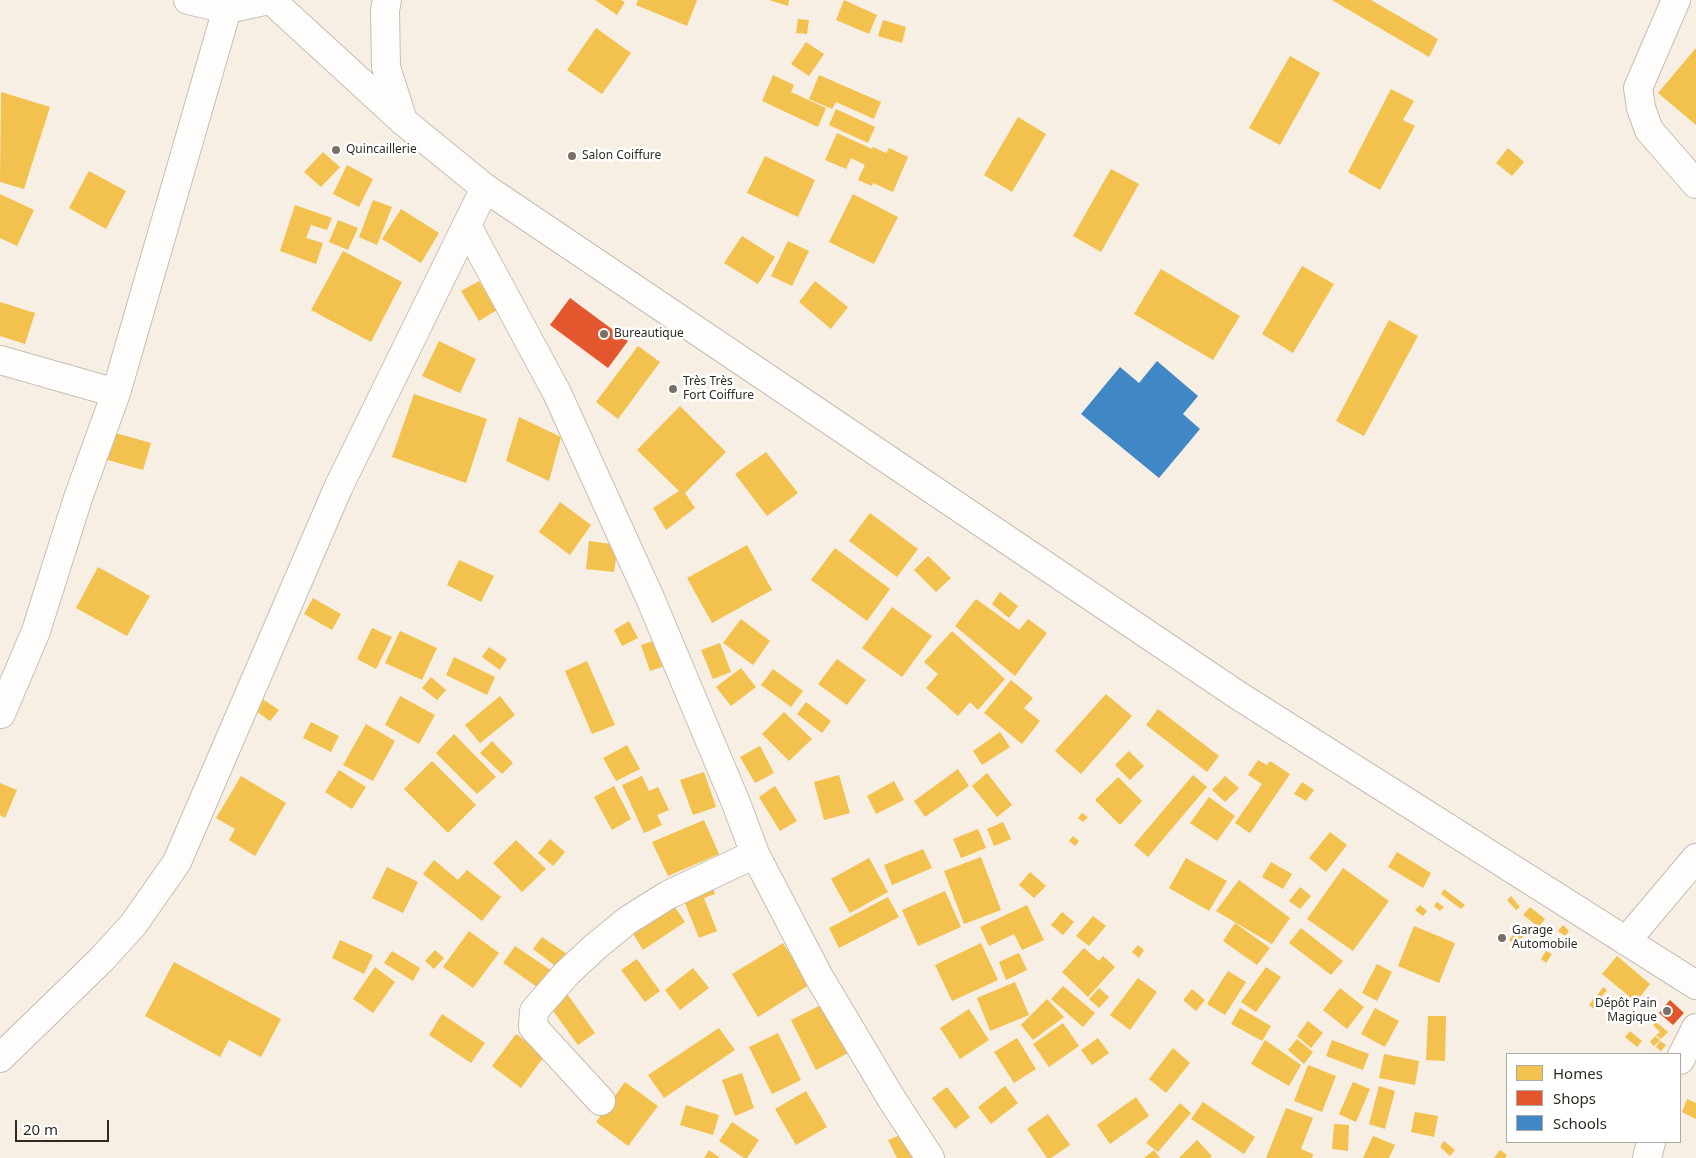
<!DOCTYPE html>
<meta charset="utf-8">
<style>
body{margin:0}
#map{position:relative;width:1696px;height:1158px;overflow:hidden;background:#f7efe3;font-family:"Noto Sans",sans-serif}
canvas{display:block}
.legend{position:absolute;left:1506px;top:1053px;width:175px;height:90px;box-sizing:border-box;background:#fff;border:1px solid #acaaa7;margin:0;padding:6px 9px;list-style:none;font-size:15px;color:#302b22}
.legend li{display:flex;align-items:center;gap:10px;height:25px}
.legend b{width:25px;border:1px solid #acaaa7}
.scale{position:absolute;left:15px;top:1120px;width:94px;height:22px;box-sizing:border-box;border:2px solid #302b22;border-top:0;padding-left:6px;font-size:15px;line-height:18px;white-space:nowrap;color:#302b22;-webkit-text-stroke:4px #fff;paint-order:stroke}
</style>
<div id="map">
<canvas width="1696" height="1158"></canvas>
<ul class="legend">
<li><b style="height:14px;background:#f2c14e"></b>Homes</li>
<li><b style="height:14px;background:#e4572e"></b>Shops</li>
<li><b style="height:14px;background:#3f88c5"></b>Schools</li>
</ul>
<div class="scale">20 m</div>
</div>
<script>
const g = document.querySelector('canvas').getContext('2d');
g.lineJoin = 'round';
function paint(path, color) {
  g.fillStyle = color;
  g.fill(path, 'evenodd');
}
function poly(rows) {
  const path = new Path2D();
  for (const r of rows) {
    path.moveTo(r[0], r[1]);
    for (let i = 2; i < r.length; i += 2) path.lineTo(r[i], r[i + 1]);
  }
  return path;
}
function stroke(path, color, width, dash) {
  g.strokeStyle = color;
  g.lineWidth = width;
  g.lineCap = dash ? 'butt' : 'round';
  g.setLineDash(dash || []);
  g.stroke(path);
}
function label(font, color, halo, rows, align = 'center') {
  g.font = font + ' "Noto Sans",sans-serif';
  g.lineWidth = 5;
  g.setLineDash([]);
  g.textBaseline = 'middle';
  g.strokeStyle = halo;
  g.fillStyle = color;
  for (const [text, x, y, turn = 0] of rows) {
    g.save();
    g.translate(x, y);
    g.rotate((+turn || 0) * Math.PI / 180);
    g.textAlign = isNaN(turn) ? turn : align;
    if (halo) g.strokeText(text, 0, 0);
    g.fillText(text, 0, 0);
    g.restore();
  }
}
paint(poly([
 [595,0,621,0,625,2,617,15],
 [638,0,697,0,687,26,636,5],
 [769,0,789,0,788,6],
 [844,0,877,15,869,34,836,20],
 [1332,0,1371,0,1438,39,1429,57],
 [798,19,809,20,807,34,796,33],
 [883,20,906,27,902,43,878,36],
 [596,28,631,53,602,94,567,70],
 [806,42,824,54,809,76,791,64],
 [1696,48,1696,125,1658,93],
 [1290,56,1320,73,1280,145,1249,128],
 [773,75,794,85,791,92,826,108,818,127,762,101],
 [819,75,881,102,874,119,836,102,832,109,809,99],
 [1391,89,1414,101,1403,120,1415,126,1380,190,1348,172],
 [1,92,50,107,24,189,0,182],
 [836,109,875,127,868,143,829,125],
 [1018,117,1046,134,1012,192,984,175],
 [837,133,872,149,873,147,886,153,889,148,908,157,893,192,873,183,872,186,858,180,865,165,851,158,846,169,825,160],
 [1508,148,1524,162,1512,176,1496,163],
 [323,152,340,167,321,187,304,172],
 [765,156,815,180,798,217,747,193],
 [347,165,373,179,359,207,333,194],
 [1111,169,1139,184,1101,252,1073,236],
 [89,171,126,191,106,229,69,208],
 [0,194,34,210,17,246,0,238],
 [853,194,898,217,874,264,829,242],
 [373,200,392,207,377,245,359,237],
 [295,205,332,218,327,230,311,225,306,238,323,243,316,264,280,251],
 [401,209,439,233,421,263,382,239],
 [338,220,358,228,348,250,329,242],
 [742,236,775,257,758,284,724,263],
 [788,241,809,251,792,286,771,276],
 [343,251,402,282,371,342,311,310],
 [1302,266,1334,284,1293,353,1262,334],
 [1161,269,1240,316,1213,360,1134,314],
 [479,281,497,310,479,321,461,291],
 [815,281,848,307,831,329,799,302],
 [0,302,35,313,25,344,0,336],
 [1389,320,1418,336,1364,436,1336,421],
 [439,341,476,359,460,393,422,376],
 [638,346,660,362,618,419,596,402],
 [414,394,487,419,466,483,392,457],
 [680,406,726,452,685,493,695,508,666,530,653,508,679,491,637,450],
 [519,417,561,437,549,481,506,461],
 [108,431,151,443,143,470,101,458],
 [766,452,798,493,767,516,735,474],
 [560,502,591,525,570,555,539,532],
 [870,513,918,549,897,577,849,541],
 [589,541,618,545,614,572,586,569],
 [747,545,772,590,712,623,687,578],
 [835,548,890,589,867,621,811,580],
 [928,556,951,578,936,592,914,570],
 [459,560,494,576,481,602,447,585],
 [98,567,150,596,127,636,76,608],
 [1000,592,1018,606,1009,618,992,604],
 [313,598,341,614,332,630,304,614],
 [976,599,1019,630,1028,619,1047,633,1015,676,955,626],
 [892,607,932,636,902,677,862,648],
 [741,619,770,641,753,665,723,643],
 [629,621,638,638,622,646,614,630],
 [372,628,392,637,376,669,357,659],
 [400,631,437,648,422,680,385,663],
 [952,631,1005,679,978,710,970,702,958,716,926,688,938,674,924,662],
 [659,639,668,665,650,671,641,645],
 [720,643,731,672,713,679,701,650],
 [489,647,507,659,500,670,482,657],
 [454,657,495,677,487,695,446,675],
 [837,659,866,680,847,705,818,684],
 [587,661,615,725,592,734,565,671],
 [741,668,756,687,731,706,716,687],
 [773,669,803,691,791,707,761,685],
 [431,677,446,690,437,700,422,688],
 [1011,680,1033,698,1024,708,1040,721,1022,744,984,713],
 [1106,694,1132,716,1081,774,1055,751],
 [400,696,435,715,419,744,385,725],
 [500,696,515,715,480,743,465,725],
 [261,698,279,710,270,721,253,709],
 [806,702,831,721,822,733,797,714],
 [1158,709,1219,756,1207,772,1146,725],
 [784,712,812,739,789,761,762,734],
 [311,722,339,736,331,752,303,738],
 [366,724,395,741,373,781,343,765],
 [1000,732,1010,747,982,765,973,751],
 [454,734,496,777,477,794,436,753],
 [492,741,513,763,502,774,480,753],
 [627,745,640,769,616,781,603,758],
 [760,746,774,773,755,783,740,757],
 [1129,751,1144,766,1130,780,1115,765],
 [1258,760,1267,765,1270,761,1290,774,1250,833,1235,823,1262,784,1248,775],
 [432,761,476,805,448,833,404,789],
 [958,769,969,786,925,817,914,801],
 [339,770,366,787,352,809,325,792],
 [704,772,716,807,693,815,680,780],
 [987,773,1012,805,997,817,972,786],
 [839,775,850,813,824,820,814,782],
 [1193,775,1207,787,1148,857,1134,845],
 [241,776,286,803,255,856,229,840,235,829,216,818],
 [642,776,649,791,658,787,669,810,657,815,662,825,644,833,622,785],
 [1225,776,1239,788,1225,802,1212,790],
 [1118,777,1142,801,1120,825,1095,800],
 [894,781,904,800,876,814,867,796],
 [1302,782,1314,790,1306,801,1294,794],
 [0,783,17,790,5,818,0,815],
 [614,786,631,819,612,830,594,797],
 [775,786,797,821,780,831,759,797],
 [1209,797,1235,816,1217,841,1190,823],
 [1082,813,1088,817,1083,822,1078,818],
 [704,820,719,854,668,876,652,842],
 [1003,822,1011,839,994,846,987,829],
 [978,829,986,848,961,858,953,839],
 [1330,832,1347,845,1326,872,1309,858],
 [1073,836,1079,841,1075,846,1069,841],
 [550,839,565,852,553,866,538,853],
 [516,840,546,869,522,892,493,863],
 [923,849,932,868,892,885,884,865],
 [1397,852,1431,873,1423,888,1388,867],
 [981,857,1001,910,964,924,944,871],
 [869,858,888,892,850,913,831,879],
 [1186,858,1227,881,1209,911,1169,888],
 [434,860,458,880,467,870,501,897,482,921,423,874],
 [1271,862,1292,874,1283,889,1262,877],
 [387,867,418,882,403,913,372,898],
 [1343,868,1389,901,1353,951,1307,919],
 [1030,872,1046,886,1034,898,1019,885],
 [1239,880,1290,918,1272,944,1216,911],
 [710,881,715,894,704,898,717,931,699,938,681,893],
 [1300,887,1311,896,1300,909,1289,901],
 [1444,889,1465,905,1461,909,1441,894],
 [945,891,961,927,918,946,902,910],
 [1511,896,1520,907,1516,910,1507,900],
 [888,897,899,917,839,948,829,928],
 [671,901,685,922,643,950,630,929],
 [1437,902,1444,907,1440,911,1434,906],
 [1027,905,1044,940,1022,950,1014,934,989,946,980,927],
 [1420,905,1427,911,1423,916,1415,910],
 [1530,907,1545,919,1539,927,1523,915],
 [1062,912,1074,922,1063,935,1051,925],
 [1093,916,1106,926,1089,946,1076,936],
 [1235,923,1270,948,1257,965,1223,941],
 [1563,925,1569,931,1565,936,1558,931],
 [1414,926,1455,943,1439,983,1398,966],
 [1520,926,1527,932,1516,945,1509,940],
 [1301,928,1343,961,1331,975,1289,943],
 [469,931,499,953,473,988,443,967],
 [542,937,567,954,558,968,533,949],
 [340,940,373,955,364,974,332,958],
 [783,943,809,985,758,1017,732,974],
 [981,943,998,980,952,1001,935,965],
 [1138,945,1144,950,1139,958,1132,952],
 [515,946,552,971,540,989,503,963],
 [1084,948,1099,961,1103,956,1115,967,1088,997,1062,972],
 [435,950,444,958,434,969,425,961],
 [392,951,420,968,413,981,384,963],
 [1546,951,1552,954,1546,963,1541,959],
 [1019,953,1027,970,1006,980,999,962],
 [1617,956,1650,984,1636,1002,1602,974],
 [637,959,660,991,645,1002,621,970],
 [174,962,281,1019,261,1057,229,1040,220,1057,145,1016],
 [1377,964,1392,972,1377,1001,1362,993],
 [375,967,395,982,373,1013,353,999],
 [1266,967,1281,977,1256,1012,1241,1002],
 [693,968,709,988,680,1010,665,990],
 [1228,971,1246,982,1225,1015,1207,1004],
 [1138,978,1157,992,1130,1030,1110,1015],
 [1015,982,1029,1015,990,1031,977,998],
 [1063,986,1095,1013,1083,1027,1051,999],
 [1603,987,1607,990,1600,999,1596,997],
 [1099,988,1109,997,1099,1008,1089,999],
 [1340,988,1364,1007,1347,1029,1323,1010],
 [1192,989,1205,1000,1196,1011,1183,1000],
 [565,991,595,1033,578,1045,548,1004],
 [1594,998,1599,1002,1594,1009,1589,1005],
 [1047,999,1064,1017,1033,1040,1021,1025],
 [823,1004,848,1053,816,1070,791,1020],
 [1240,1008,1271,1026,1262,1041,1231,1024],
 [1375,1008,1399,1021,1385,1047,1361,1034],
 [969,1009,989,1040,960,1059,940,1028],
 [442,1014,485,1043,471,1063,429,1035],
 [1428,1016,1446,1016,1445,1061,1426,1060],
 [1308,1021,1323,1033,1311,1048,1297,1036],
 [1656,1022,1668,1032,1661,1039,1656,1035,1660,1032,1653,1025],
 [1063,1023,1079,1046,1049,1067,1033,1044],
 [719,1028,735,1050,664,1098,648,1075],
 [1630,1031,1642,1041,1637,1047,1625,1037],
 [778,1033,801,1080,772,1094,749,1047],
 [516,1034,545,1055,521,1088,492,1066],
 [1655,1036,1660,1040,1654,1046,1650,1042],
 [1017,1038,1036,1069,1014,1083,994,1052],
 [1098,1038,1109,1053,1092,1065,1081,1050],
 [1297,1039,1313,1052,1304,1064,1288,1050],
 [1265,1040,1301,1065,1289,1086,1251,1064],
 [1332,1040,1369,1054,1363,1070,1326,1056],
 [1660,1041,1666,1045,1661,1051,1656,1047],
 [1173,1048,1190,1063,1166,1093,1149,1079],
 [1384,1054,1419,1061,1415,1085,1379,1078],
 [1308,1065,1336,1076,1322,1112,1294,1101],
 [742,1073,754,1108,735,1116,722,1080],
 [625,1082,658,1106,628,1146,596,1122],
 [1353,1082,1370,1089,1356,1122,1339,1114],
 [1005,1086,1018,1103,991,1124,978,1107],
 [1379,1086,1395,1091,1385,1129,1369,1124],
 [947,1087,970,1117,955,1129,932,1098],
 [806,1091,827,1127,796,1145,775,1109],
 [1136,1097,1149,1116,1110,1144,1097,1125],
 [1687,1099,1696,1103,1696,1119,1682,1112],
 [1203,1102,1255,1137,1244,1154,1191,1119],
 [1180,1103,1191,1113,1158,1152,1146,1143],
 [686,1105,719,1115,713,1135,680,1125],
 [1286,1108,1313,1118,1301,1149,1313,1154,1312,1158,1266,1158],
 [1415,1112,1438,1116,1434,1137,1411,1132],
 [1048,1114,1070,1145,1051,1158,1047,1158,1027,1129],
 [732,1122,759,1140,747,1158,744,1158,719,1141],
 [1334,1124,1349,1125,1348,1151,1332,1149],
 [907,1132,919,1158,897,1158,888,1140],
 [1373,1136,1395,1145,1389,1158,1363,1158],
 [1197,1140,1212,1156,1210,1158,1179,1158],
 [1444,1141,1455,1150,1450,1156,1440,1147],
 [709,1150,720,1158,704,1158],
 [1154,1150,1160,1158,1144,1158],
 [1500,1150,1507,1155,1505,1158,1494,1158]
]), '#f2c14e');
paint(poly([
 [570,298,628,341,608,368,550,325],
 [1670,1000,1684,1013,1673,1025,1659,1013]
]), '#e4572e');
paint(poly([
 [1157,361,1198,396,1183,414,1200,429,1159,478,1081,414,1120,367,1139,383]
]), '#3f88c5');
const minor = poly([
 [387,0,385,10,386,67,403,121],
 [1676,0,1638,88,1641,108,1649,130,1696,184],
 [467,226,557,393,650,598,736,803,755,854,819,977,891,1098,930,1158],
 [0,360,116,393],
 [1,714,36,631,78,498,116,393,227,9],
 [1626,941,1696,858],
 [0,1058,101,960,133,925,177,862,338,488,485,188],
 [1680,1060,1696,1028],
 [601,1101,533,1027,534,1011,567,973,595,947,628,920,668,895,755,854],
 [1647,1158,1651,1142]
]);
const tertiary = poly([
 [188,0,227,9,269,0]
]);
const secondary = poly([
 [271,0,403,121,485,188,1239,696,1696,985]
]);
stroke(minor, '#c4beb5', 30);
stroke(tertiary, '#c4beb5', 30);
stroke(secondary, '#c4beb5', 30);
stroke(minor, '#fefdfb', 28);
stroke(tertiary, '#fefdfb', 28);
stroke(secondary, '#fefdfb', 28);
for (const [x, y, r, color] of [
 [336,150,5,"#767066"],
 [572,156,5,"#767066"],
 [604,334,5,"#767066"],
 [673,389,5,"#767066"],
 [1502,938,5,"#767066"],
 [1667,1011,5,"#767066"]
]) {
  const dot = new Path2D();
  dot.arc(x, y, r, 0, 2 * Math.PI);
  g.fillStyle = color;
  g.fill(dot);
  stroke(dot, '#fff', 2);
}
label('12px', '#302b22', '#fff', [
 ["Quincaillerie",346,150],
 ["Salon Coiffure",582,156],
 ["Bureautique",614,334],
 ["Très Très",683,382],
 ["Fort Coiffure",683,396],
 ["Garage",1512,931],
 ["Automobile",1512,945],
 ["Dépôt Pain",1657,1004,"right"],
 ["Magique",1657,1018,"right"]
], 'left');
</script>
